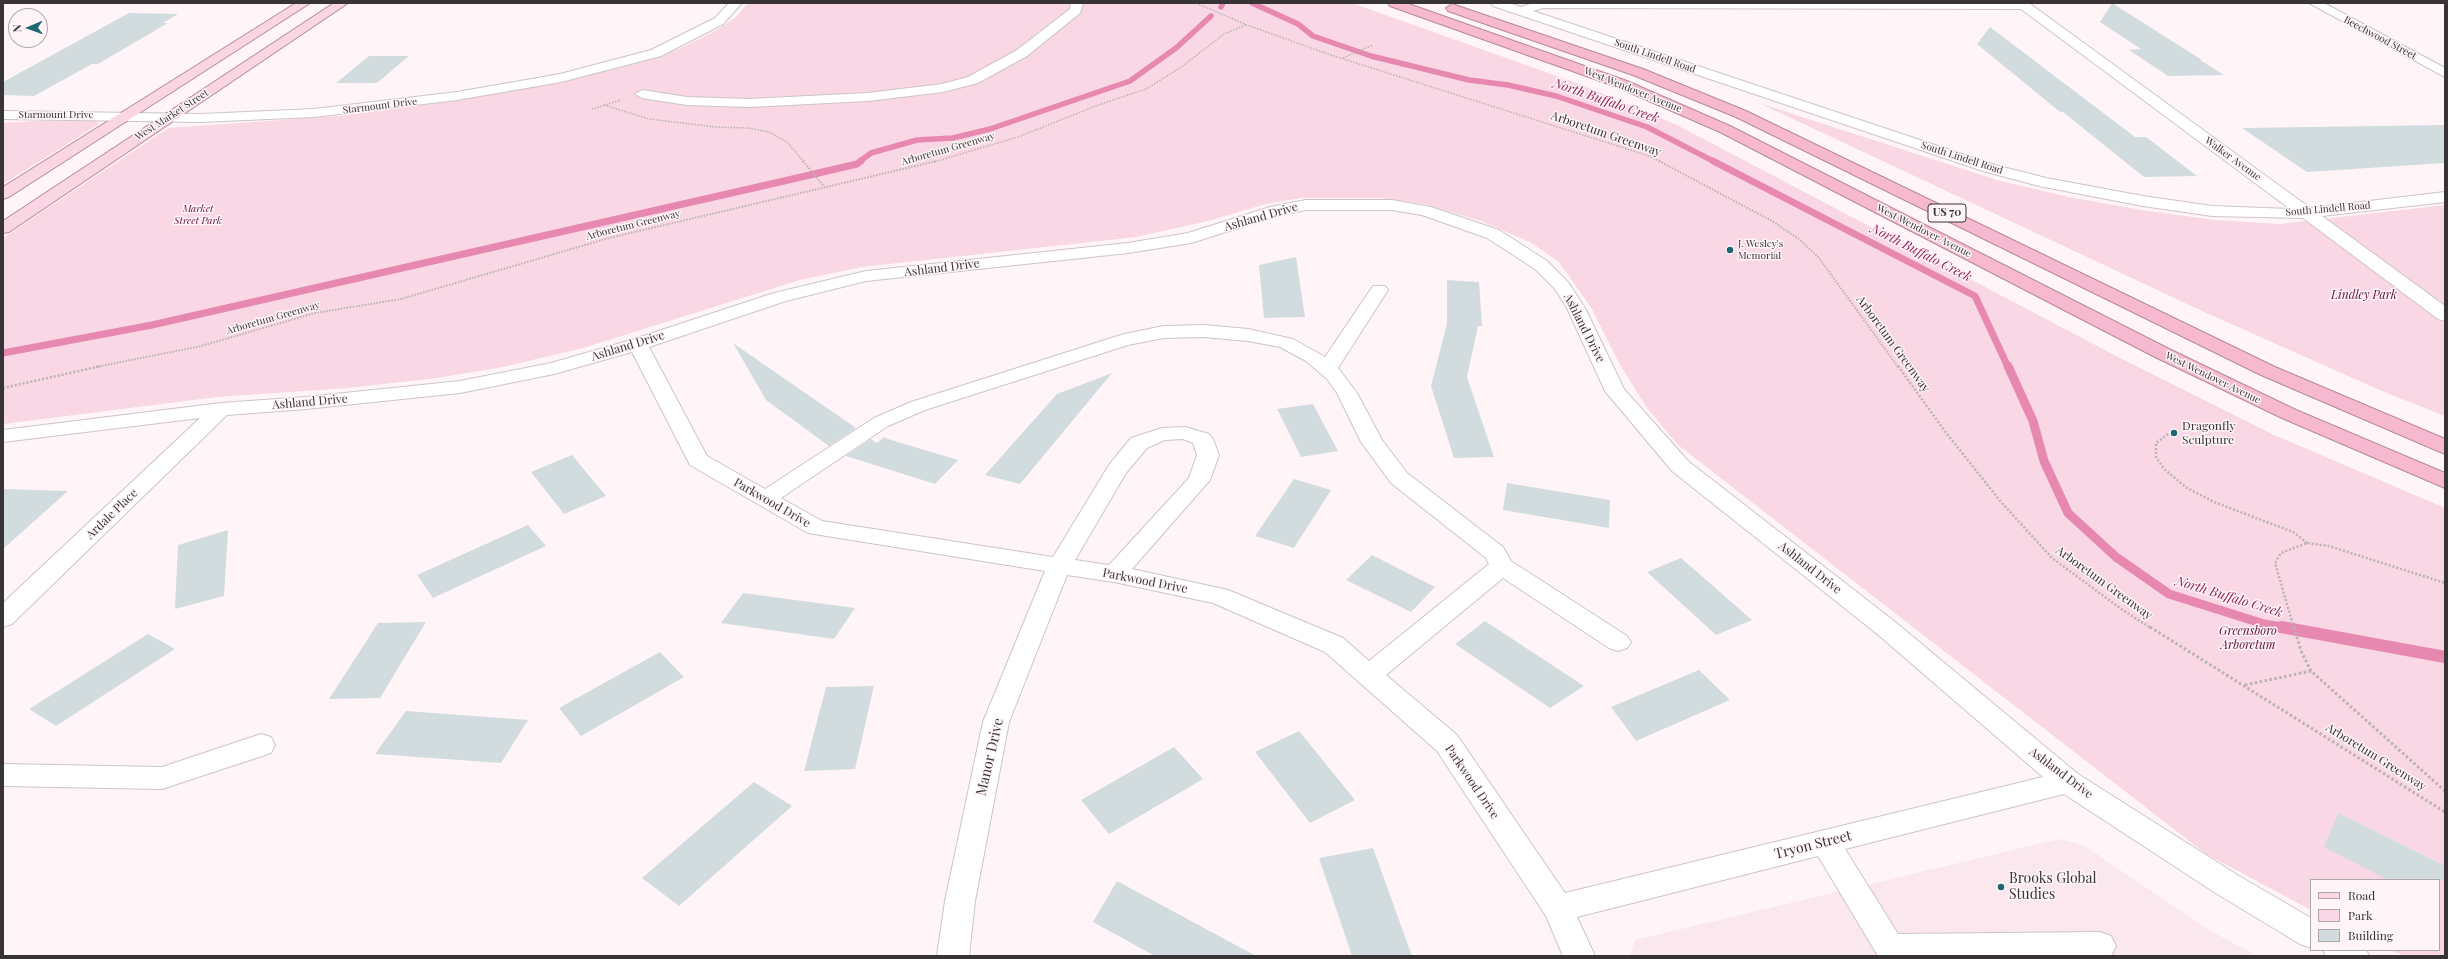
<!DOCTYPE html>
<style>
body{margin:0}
#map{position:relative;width:2448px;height:959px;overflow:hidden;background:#fff5f8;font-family:"Playfair Display",serif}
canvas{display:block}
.frame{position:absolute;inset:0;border:4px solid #383435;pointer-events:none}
.legend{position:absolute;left:2310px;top:879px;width:130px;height:72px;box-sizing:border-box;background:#fff5f8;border:1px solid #afa8aa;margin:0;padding:5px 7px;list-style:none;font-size:12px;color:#383435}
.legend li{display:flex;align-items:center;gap:8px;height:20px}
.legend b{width:20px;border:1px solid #afa8aa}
.north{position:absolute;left:8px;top:8px;width:40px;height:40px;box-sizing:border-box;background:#fff5f8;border:1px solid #afa8aa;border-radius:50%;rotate:268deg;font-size:11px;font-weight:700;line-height:16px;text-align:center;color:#383435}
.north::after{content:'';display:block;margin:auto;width:14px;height:18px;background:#1c6771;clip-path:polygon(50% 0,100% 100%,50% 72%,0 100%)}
</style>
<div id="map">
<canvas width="2448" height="959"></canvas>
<div class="frame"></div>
<ul class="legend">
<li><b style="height:5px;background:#fad5e3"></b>Road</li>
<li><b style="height:11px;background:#f9d7e4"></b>Park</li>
<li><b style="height:11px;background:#d2dcde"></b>Building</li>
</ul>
<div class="north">N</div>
</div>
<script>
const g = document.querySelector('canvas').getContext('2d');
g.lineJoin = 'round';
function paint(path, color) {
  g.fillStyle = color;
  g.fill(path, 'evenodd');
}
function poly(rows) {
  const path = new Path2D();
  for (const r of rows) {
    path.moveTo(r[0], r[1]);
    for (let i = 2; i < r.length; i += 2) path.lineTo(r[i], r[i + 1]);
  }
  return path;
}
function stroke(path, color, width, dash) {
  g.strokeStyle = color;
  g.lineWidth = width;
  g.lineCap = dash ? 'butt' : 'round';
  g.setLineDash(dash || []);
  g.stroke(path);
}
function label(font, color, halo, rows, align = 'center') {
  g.font = font + ' "Playfair Display",serif';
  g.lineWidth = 3;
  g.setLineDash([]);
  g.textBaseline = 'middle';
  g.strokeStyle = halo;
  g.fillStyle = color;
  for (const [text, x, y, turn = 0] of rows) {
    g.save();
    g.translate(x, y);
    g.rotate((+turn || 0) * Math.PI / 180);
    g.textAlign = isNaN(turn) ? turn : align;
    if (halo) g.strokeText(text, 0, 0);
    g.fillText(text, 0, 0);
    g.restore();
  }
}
paint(poly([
 [2059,839,2083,845,2209,930,2258,956,1630,956,1635,940]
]), '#fae8ee');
paint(poly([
 [748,3,1352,3,1582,85,1677,125,2120,358,2272,434,2445,508,2445,956,2405,956,2390,950,2439,950,2439,880,2311,880,2311,910,2206,854,1678,445,1647,408,1619,363,1592,309,1559,262,1530,242,1481,221,1424,204,1382,198,1301,198,1266,204,1208,221,1136,237,862,267,800,280,583,348,503,367,437,378,347,388,217,397,3,424,3,238,168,128,338,116,451,101,560,82,633,64,677,50,715,31,736,17],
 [1759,103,1997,180,2068,197,2142,210,2214,220,2280,224,2445,205,2445,416,2384,392,2202,311],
 [36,121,96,121,99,124,3,184,3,123]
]), '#f9d7e4');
stroke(poly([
 [1252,3,1298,24,1313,36,1371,56,1469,80,1508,85,1556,96,1647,127,1715,162],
 [1221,7,1223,3],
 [859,162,871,153,917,140,953,138,990,129,1130,81,1176,48,1211,16]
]), '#e788b0', 5.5);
stroke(poly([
 [1713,161,1975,296,2008,367],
 [3,353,152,325,784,181,857,164,861,161]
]), '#e788b0', 7);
stroke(poly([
 [2008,366,2033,421,2044,461,2068,513,2116,557,2169,594,2264,624,2287,628]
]), '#e788b0', 9);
stroke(poly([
 [2281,627,2445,657]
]), '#e788b0', 12);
paint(poly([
 [2112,3,2202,60,2200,60,2224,75,2168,76,2129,50,2141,49,2100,22],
 [129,13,178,14,163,23,168,23,98,64,92,64,34,96,3,95,3,82],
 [1990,27,2135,137,2146,137,2197,176,2144,177,2063,112,2060,112,1977,44],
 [369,56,409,56,377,83,336,83],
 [2445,125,2445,163,2307,172,2242,128],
 [1296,257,1305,317,1264,318,1259,265],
 [1447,280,1479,282,1482,326,1478,326,1467,377,1494,457,1454,458,1431,386,1447,323],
 [733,343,856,428,829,446,766,400],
 [1112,373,1020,484,985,475,1057,394],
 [1313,404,1338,451,1301,457,1277,409],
 [884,437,888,439,958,460,935,484,846,456,871,439,877,443],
 [572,455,606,496,564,514,531,472],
 [1294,479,1331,490,1294,548,1255,536],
 [1507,483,1610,500,1609,528,1503,510],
 [3,489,68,491,3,549],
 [528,525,546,546,433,598,417,575],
 [228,530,224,596,175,609,178,545],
 [1372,555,1435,587,1411,612,1346,580],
 [1681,558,1752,620,1716,635,1647,572],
 [743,593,855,608,834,639,721,623],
 [1485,621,1584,686,1550,708,1455,644],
 [426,622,380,698,329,699,378,623],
 [148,634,175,649,56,726,29,709],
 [660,652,684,677,581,736,559,708],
 [1699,670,1730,700,1636,741,1611,707],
 [874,686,855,769,804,771,826,687],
 [406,711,528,720,501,763,375,754],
 [1299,731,1355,800,1310,823,1255,752],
 [1174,747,1203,779,1109,834,1081,800],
 [754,782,792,806,679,906,642,878],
 [2338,813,2445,866,2445,880,2388,880,2324,847],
 [1373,848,1412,956,1352,956,1319,858],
 [1117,881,1256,956,1155,956,1093,922]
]), '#d2dcde');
const minor = poly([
 [729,3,742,3,723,24,661,56,561,82,457,100,314,117,201,122,3,119,3,111,201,114,314,109,457,92,560,74,651,50,715,18,729,3],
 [1071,3,1083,3,1080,13,1027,56,978,83,943,92,868,101,749,107,687,105,642,98,635,94,642,90,687,97,749,99,868,93,942,84,968,77,1017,50,1070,9,1071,3],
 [1491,3,1509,3,1521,7,1533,3,2029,3,2310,208,2445,192,2445,202,2322,216,2445,306,2445,321,2438,319,2303,218,2212,216,2143,206,2039,186,1983,171,1493,6,1491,3],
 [1543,8,2021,9,2290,209,2212,206,2143,196,2046,178,1995,165,1533,11,1543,8],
 [2309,3,2324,3,2445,68,2445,77,2309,3],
 [1306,200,1392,200,1431,207,1499,230,1547,261,1568,282,1585,308,1624,389,1688,461,1894,621,2078,774,2239,876,2311,918,2311,948,2300,944,2217,894,2064,794,1845,849,1898,934,2100,932,2111,936,2116,946,2111,956,1878,956,1818,856,1577,917,1595,956,1563,956,1546,916,1437,751,1325,652,1213,603,1114,582,1067,575,1009,722,975,901,969,956,937,956,945,901,983,722,1045,571,808,533,690,465,632,352,554,374,460,393,306,409,227,415,12,624,3,627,3,603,200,418,3,442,3,430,221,403,306,397,460,381,551,363,631,340,774,293,866,271,1128,243,1188,233,1270,207,1306,200],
 [1306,210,1392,210,1422,215,1487,238,1535,269,1555,289,1567,308,1605,391,1672,471,1876,633,2043,777,1565,893,1457,735,1386,675,1503,578,1609,648,1618,651,1627,648,1631,642,1627,636,1511,561,1503,547,1407,473,1382,440,1357,393,1338,368,1388,290,1385,286,1373,286,1325,357,1293,339,1248,329,1204,325,1164,326,1124,334,911,402,874,418,765,489,707,456,649,347,786,301,866,281,1128,253,1191,243,1280,215,1306,210],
 [1204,337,1248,341,1280,347,1306,361,1327,379,1337,393,1361,442,1391,483,1486,558,1489,564,1369,661,1343,638,1228,590,1132,569,1210,480,1219,455,1213,439,1209,434,1185,427,1162,428,1131,438,1109,465,1053,557,822,521,781,498,888,426,925,410,1128,345,1164,338,1204,337],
 [1183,439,1193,443,1197,455,1189,478,1109,565,1075,560,1126,473,1147,448,1165,440,1183,439],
 [261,734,271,737,275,745,271,753,162,789,3,786,3,764,162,767,261,734],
 [2323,950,2366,950,2369,956,2326,956,2323,950]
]);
const major = poly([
 [296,3,310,3,9,197,3,199,3,187,296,3],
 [334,3,348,3,9,232,3,233,3,221,334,3]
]);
const highway = poly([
 [1388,3,1406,3,1627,81,1730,126,2169,349,2296,410,2445,473,2445,488,2282,418,2155,357,1720,132,1617,87,1390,6,1388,3],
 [1452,4,1643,69,1746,111,2275,367,2445,439,2445,454,2261,375,1736,117,1633,75,1448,11,1446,8,1452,4]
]);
stroke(minor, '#cdc4c7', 2);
stroke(major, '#b48a9a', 2);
stroke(highway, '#b48a9a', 2);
stroke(poly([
 [1196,3,1247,25,1334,56,1643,154,1662,162],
 [1343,58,1373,45],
 [604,105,649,119,716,127,748,128,769,132,787,142,804,162],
 [592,109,621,100],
 [934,162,1018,137,1101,104,1146,89,1180,68,1224,34,1246,25]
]), '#bab2b4', 1.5, [1.5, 1.5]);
stroke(poly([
 [803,161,826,189],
 [1659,161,1772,221,1799,239,1819,258,1898,367],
 [96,367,201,346,315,313,401,299,609,238,937,161]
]), '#bab2b4', 2, [1.5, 1.5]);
stroke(poly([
 [1898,366,1944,430,2001,502,2052,558,2124,611,2151,628],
 [3,388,101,366],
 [2168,434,2156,443,2156,457,2164,469,2187,488,2214,502,2293,532,2307,543],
 [2294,628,2275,563,2281,553,2307,543,2329,546,2445,583]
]), '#bab2b4', 2.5, [2, 2]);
stroke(poly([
 [2150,627,2445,812],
 [2294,627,2301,651,2311,671],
 [2245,685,2311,671,2445,791]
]), '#bab2b4', 3, [2.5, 2.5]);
paint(minor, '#fff');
paint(major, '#fad5e3');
paint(highway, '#f6b9d0');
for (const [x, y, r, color] of [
 [1730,250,4,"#1c6771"],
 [2174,433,4,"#1c6771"],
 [2001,887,4,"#1c6771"]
]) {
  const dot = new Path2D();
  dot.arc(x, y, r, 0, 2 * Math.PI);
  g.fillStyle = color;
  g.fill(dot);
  stroke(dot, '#fff5f8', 1.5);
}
label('10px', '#383435', '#fff5f8', [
 ["Beechwood Street",2380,38,28],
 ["South Lindell Road",1655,56,19],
 ["West Wendover Avenue",1633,90,22],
 ["Starmount Drive",380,106,-7],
 ["Starmount Drive",56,115],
 ["West Market Street",172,115,-33],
 ["Arboretum Greenway",948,149,-16],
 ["South Lindell Road",1962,158,18],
 ["Walker Avenue",2233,159,36],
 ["South Lindell Road",2328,209,-5],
 ["Arboretum Greenway",633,225,-14],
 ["West Wendover Avenue",1924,231,27],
 ["Arboretum Greenway",273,318,-16],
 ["West Wendover Avenue",2213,378,26]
]);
label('italic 10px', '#620c3a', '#fff5f8', [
 ["Market",198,209],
 ["Street Park",198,221]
]);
label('10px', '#383435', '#fff5f8', [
 ["J. Wesley's",1738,244],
 ["Memorial",1738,256]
], 'left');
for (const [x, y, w] of [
 [1947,213,38]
]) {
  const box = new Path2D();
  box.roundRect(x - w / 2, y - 9, w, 18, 3);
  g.fillStyle = '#fff5f8';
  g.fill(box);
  stroke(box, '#383435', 1);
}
label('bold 11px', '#383435', null, [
 ["US 70",1947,213]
]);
label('12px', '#383435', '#fff5f8', [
 ["Arboretum Greenway",1606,134,19],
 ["Ashland Drive",1261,217,-16],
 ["Ashland Drive",942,268,-7],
 ["Ashland Drive",1584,328,63],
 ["Arboretum Greenway",1893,344,54],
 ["Ashland Drive",628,346,-17],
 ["Ashland Drive",310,402,-5],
 ["Parkwood Drive",772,503,30],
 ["Ardale Place",112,514,-44],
 ["Ashland Drive",1810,568,38],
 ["Parkwood Drive",1145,581,11],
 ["Arboretum Greenway",2104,583,36],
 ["Arboretum Greenway",2376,757,32],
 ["Ashland Drive",2061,773,37],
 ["Parkwood Drive",1472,782,56]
]);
label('italic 12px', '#620c3a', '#fff5f8', [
 ["Lindley Park",2364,295],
 ["Greensboro",2248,631],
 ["Arboretum",2248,645]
]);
label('12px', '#383435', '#fff5f8', [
 ["Dragonfly",2182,426],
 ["Sculpture",2182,440]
], 'left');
label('italic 13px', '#90215a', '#fff5f8', [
 ["North Buffalo Creek",1606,101,19],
 ["North Buffalo Creek",1921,253,27],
 ["North Buffalo Creek",2229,597,17]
]);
label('14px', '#383435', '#fff5f8', [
 ["Manor Drive",990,757,-77],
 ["Tryon Street",1813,845,-14]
]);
label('14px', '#383435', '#fff5f8', [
 ["Brooks Global",2009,879],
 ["Studies",2009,895]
], 'left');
</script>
